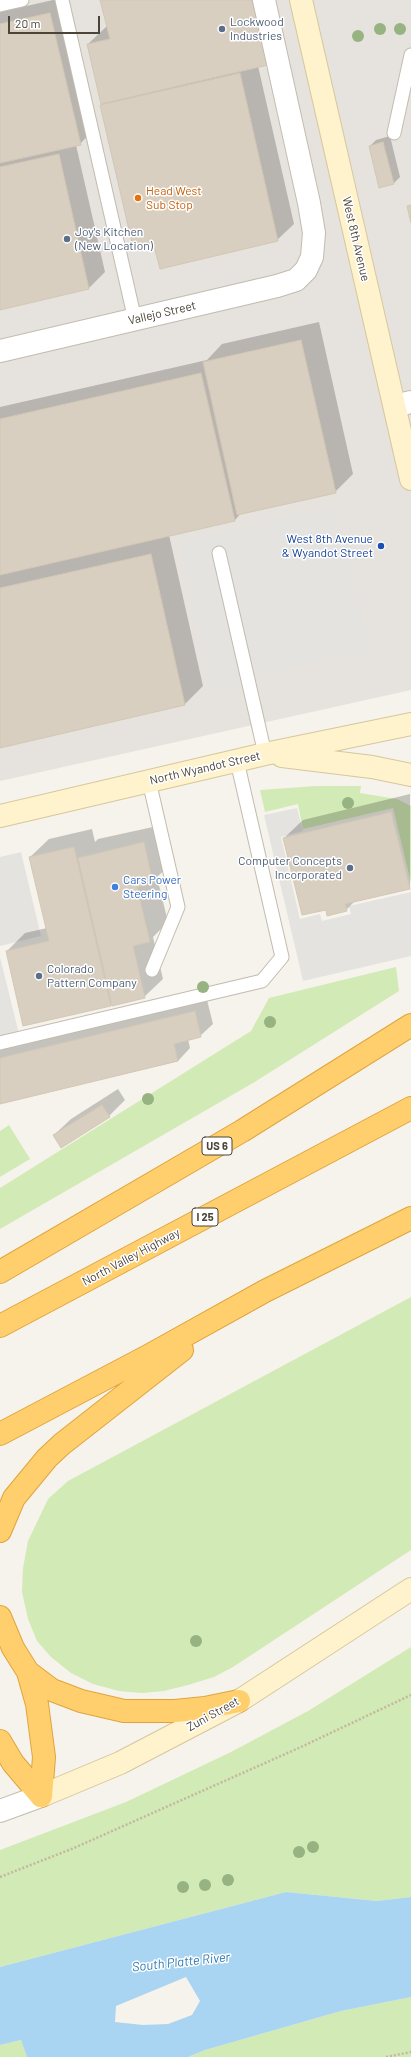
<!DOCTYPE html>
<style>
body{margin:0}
#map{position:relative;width:411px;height:2057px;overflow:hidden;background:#f6f3ec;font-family:Barlow,sans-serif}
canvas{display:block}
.scale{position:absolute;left:8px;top:16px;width:92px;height:18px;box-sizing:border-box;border:2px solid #4b4439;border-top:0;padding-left:5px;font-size:12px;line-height:14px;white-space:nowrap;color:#4b4439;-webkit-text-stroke:3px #fff;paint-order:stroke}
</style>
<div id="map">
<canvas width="411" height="2057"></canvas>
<div class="scale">20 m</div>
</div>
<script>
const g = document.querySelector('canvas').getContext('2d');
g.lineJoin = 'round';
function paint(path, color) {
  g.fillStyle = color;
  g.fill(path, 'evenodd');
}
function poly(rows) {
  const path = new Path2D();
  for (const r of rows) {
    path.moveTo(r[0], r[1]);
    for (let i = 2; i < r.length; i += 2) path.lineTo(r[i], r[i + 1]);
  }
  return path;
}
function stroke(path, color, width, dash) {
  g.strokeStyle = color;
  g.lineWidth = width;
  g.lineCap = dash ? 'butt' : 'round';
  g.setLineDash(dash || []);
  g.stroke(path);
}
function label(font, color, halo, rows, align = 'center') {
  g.font = font + ' Barlow,sans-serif';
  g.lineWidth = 3;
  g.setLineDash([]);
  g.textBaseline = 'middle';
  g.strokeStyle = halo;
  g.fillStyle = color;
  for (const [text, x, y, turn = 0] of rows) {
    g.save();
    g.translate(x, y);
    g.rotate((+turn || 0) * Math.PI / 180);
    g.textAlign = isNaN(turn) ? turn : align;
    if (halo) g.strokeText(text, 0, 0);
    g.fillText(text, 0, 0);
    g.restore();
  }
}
paint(poly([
 [0,0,411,0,411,690,0,781]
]), '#e6e2dd');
paint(poly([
 [316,786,361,786,360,793,397,799,411,806,411,883,393,808,303,829,298,804,265,812,260,790],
 [396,967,399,991,253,1083,0,1229,0,1188,251,1031,269,998],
 [9,1125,30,1159,0,1177,0,1131],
 [411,1297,411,1550,233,1667,214,1677,188,1685,164,1691,142,1693,119,1691,93,1684,71,1673,51,1657,37,1641,28,1619,22,1592,23,1568,28,1541,48,1499,68,1481],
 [411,1647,411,1897,377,1901,286,1892,0,1967,0,1850,126,1802,231,1752,308,1711],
 [411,1997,411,2057,188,2057,205,2050,341,2011],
 [21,2040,27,2057,0,2057,0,2045]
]), '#d2eab5');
paint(poly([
 [335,507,368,650,213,686,180,543],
 [297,808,303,831,281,837,300,919,320,914,322,921,351,914,349,906,411,892,411,956,303,981,264,815],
 [21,852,41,936,0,946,0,857],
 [0,957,21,1042,0,1047]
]), '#e5e3e0');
paint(poly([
 [286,1892,377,1901,411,1897,411,1997,341,2011,205,2050,188,2057,27,2057,21,2040,0,2045,0,1967],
 [186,1977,200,2001,192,2015,168,2024,143,2025,115,2022,116,2006]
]), '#a9d4f2');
paint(poly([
 [53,0,66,0,96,127,80,144,76,145,105,272,89,288,0,309,0,12],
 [102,0,275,0,286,46,267,64,258,66,294,224,277,240,154,241,101,106,105,102,88,44,107,26],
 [390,136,400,177,394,183,370,146,376,140],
 [319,322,353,474,335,492,241,513,235,520,169,535,203,686,184,705,0,746,0,407,207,360,222,344],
 [410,794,410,888,355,901,346,910,284,838,303,820],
 [162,825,171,864,157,877,168,922,153,937,163,979,144,997,113,1003,110,1005,7,951,25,933,47,928,30,857,49,839,92,829,95,842,98,839],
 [207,1000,213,1024,200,1036,188,1039,190,1048,178,1061,0,1103,0,1049],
 [118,1089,125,1100,109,1116,54,1135,71,1119]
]), '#0003');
const building = poly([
 [100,0,252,0,268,65,101,104,87,44,110,39,100,0],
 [50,13,81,145,0,163,0,24,50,13],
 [240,73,278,241,160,269,153,242,133,247,100,105,240,73],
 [383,142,394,184,379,188,369,146,383,142],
 [59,154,89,289,0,310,0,167,59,154],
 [411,205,411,223,407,206,411,205],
 [301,340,336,493,237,515,203,362,301,340],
 [201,373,235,521,0,575,0,419,201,373],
 [151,554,185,705,0,748,0,588,151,554],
 [391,812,410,889,345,904,347,911,327,916,326,910,302,915,283,838,391,812],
 [144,842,153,883,137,887,150,942,133,946,145,998,112,1006,78,858,144,842],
 [74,847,111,1006,23,1026,6,951,49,941,29,857,74,847],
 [195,1011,201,1037,174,1044,178,1061,0,1104,0,1058,195,1011],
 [102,1105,110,1117,61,1148,53,1135,102,1105]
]);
paint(building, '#d8cfc1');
stroke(building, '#d3c7b4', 1);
const service = poly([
 [62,0,135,320],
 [0,5,22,0],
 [394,133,411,55],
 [219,553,265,754],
 [149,781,178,907,152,970],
 [0,1043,262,981,282,957,237,761]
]);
const minor = poly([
 [0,351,277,286,296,280,306,270,312,257,314,233,309,203,264,0],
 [395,406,411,402]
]);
const tertiary = poly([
 [0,1811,41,1796]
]);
const secondary = poly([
 [301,0,411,479],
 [282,756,372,767,411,775],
 [0,816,265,754,411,724],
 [41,1796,120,1763,239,1701,411,1589]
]);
const motorway = poly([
 [0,1272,242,1131,411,1025],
 [0,1326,411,1108],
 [0,1434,148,1356,265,1291,411,1218],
 [0,1531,14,1498,47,1458,62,1444,182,1350],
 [0,1617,13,1648,28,1672,37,1704,44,1757,41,1796],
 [28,1672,52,1690,81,1701,124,1711,175,1711,205,1708,239,1701],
 [0,1741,13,1763,41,1796]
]);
stroke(service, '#c2bbae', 15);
stroke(minor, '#c2bbae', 24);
stroke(tertiary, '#c2bbae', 24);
stroke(secondary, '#d6c79b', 24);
stroke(motorway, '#e0a43c', 24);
stroke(poly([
 [0,1877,74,1848,301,1747,411,1695],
 [386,2057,411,2052]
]), '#c4b79f', 2.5, [2, 2]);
stroke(service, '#fff', 13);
stroke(minor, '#fff', 22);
stroke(tertiary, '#fff', 22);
stroke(secondary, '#fff3cd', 22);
stroke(motorway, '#ffcf6e', 22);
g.fillStyle = '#97b381';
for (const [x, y] of [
 [380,29],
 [400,29],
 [358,36],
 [348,803],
 [203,987],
 [270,1022],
 [148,1099],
 [196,1641],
 [313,1847],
 [299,1852],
 [228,1880],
 [205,1885],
 [183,1887]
]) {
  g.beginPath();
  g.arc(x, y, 6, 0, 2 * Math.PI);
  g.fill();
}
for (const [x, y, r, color] of [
 [222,29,4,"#5c6f8a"],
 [138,198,4,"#e8710a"],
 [67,239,4,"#5c6f8a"],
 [381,546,4,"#1a4fb4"],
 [350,868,4,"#5c6f8a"],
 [115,887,4,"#3f7fe0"],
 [39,976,4,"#5c6f8a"]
]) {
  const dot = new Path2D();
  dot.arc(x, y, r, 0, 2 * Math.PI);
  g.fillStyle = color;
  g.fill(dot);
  stroke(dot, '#fff', 1.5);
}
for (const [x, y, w] of [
 [217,1146,30],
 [205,1217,26]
]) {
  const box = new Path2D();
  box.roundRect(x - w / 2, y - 9, w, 18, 3);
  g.fillStyle = '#fff';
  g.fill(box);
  stroke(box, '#4b4439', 1);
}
label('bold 11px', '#4b4439', null, [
 ["US 6",217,1146],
 ["I 25",205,1217]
]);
label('12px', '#4e5e75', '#fff', [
 ["Lockwood",230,22],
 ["Industries",230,36],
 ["Joy's Kitchen",75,232],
 ["(New Location)",75,246],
 ["Computer Concepts",342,861,"right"],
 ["Incorporated",342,875,"right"],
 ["Colorado",47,969],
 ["Pattern Company",47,983]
], 'left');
label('12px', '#c56008', '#fff', [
 ["Head West",146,191],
 ["Sub Stop",146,205]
], 'left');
label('12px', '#4b4439', '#fff', [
 ["West 8th Avenue",356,239,77],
 ["Vallejo Street",162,313,-13],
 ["North Wyandot Street",205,768,-13],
 ["North Valley Highway",131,1257,-28],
 ["Zuni Street",213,1714,-29]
]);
label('12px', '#164399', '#fff', [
 ["West 8th Avenue",373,539],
 ["& Wyandot Street",373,553]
], 'right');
label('12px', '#366cbe', '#fff', [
 ["Cars Power",123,880],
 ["Steering",123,894]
], 'left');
label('italic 13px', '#2e7ab2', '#fff', [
 ["South Platte River",181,1962,-6]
]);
</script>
